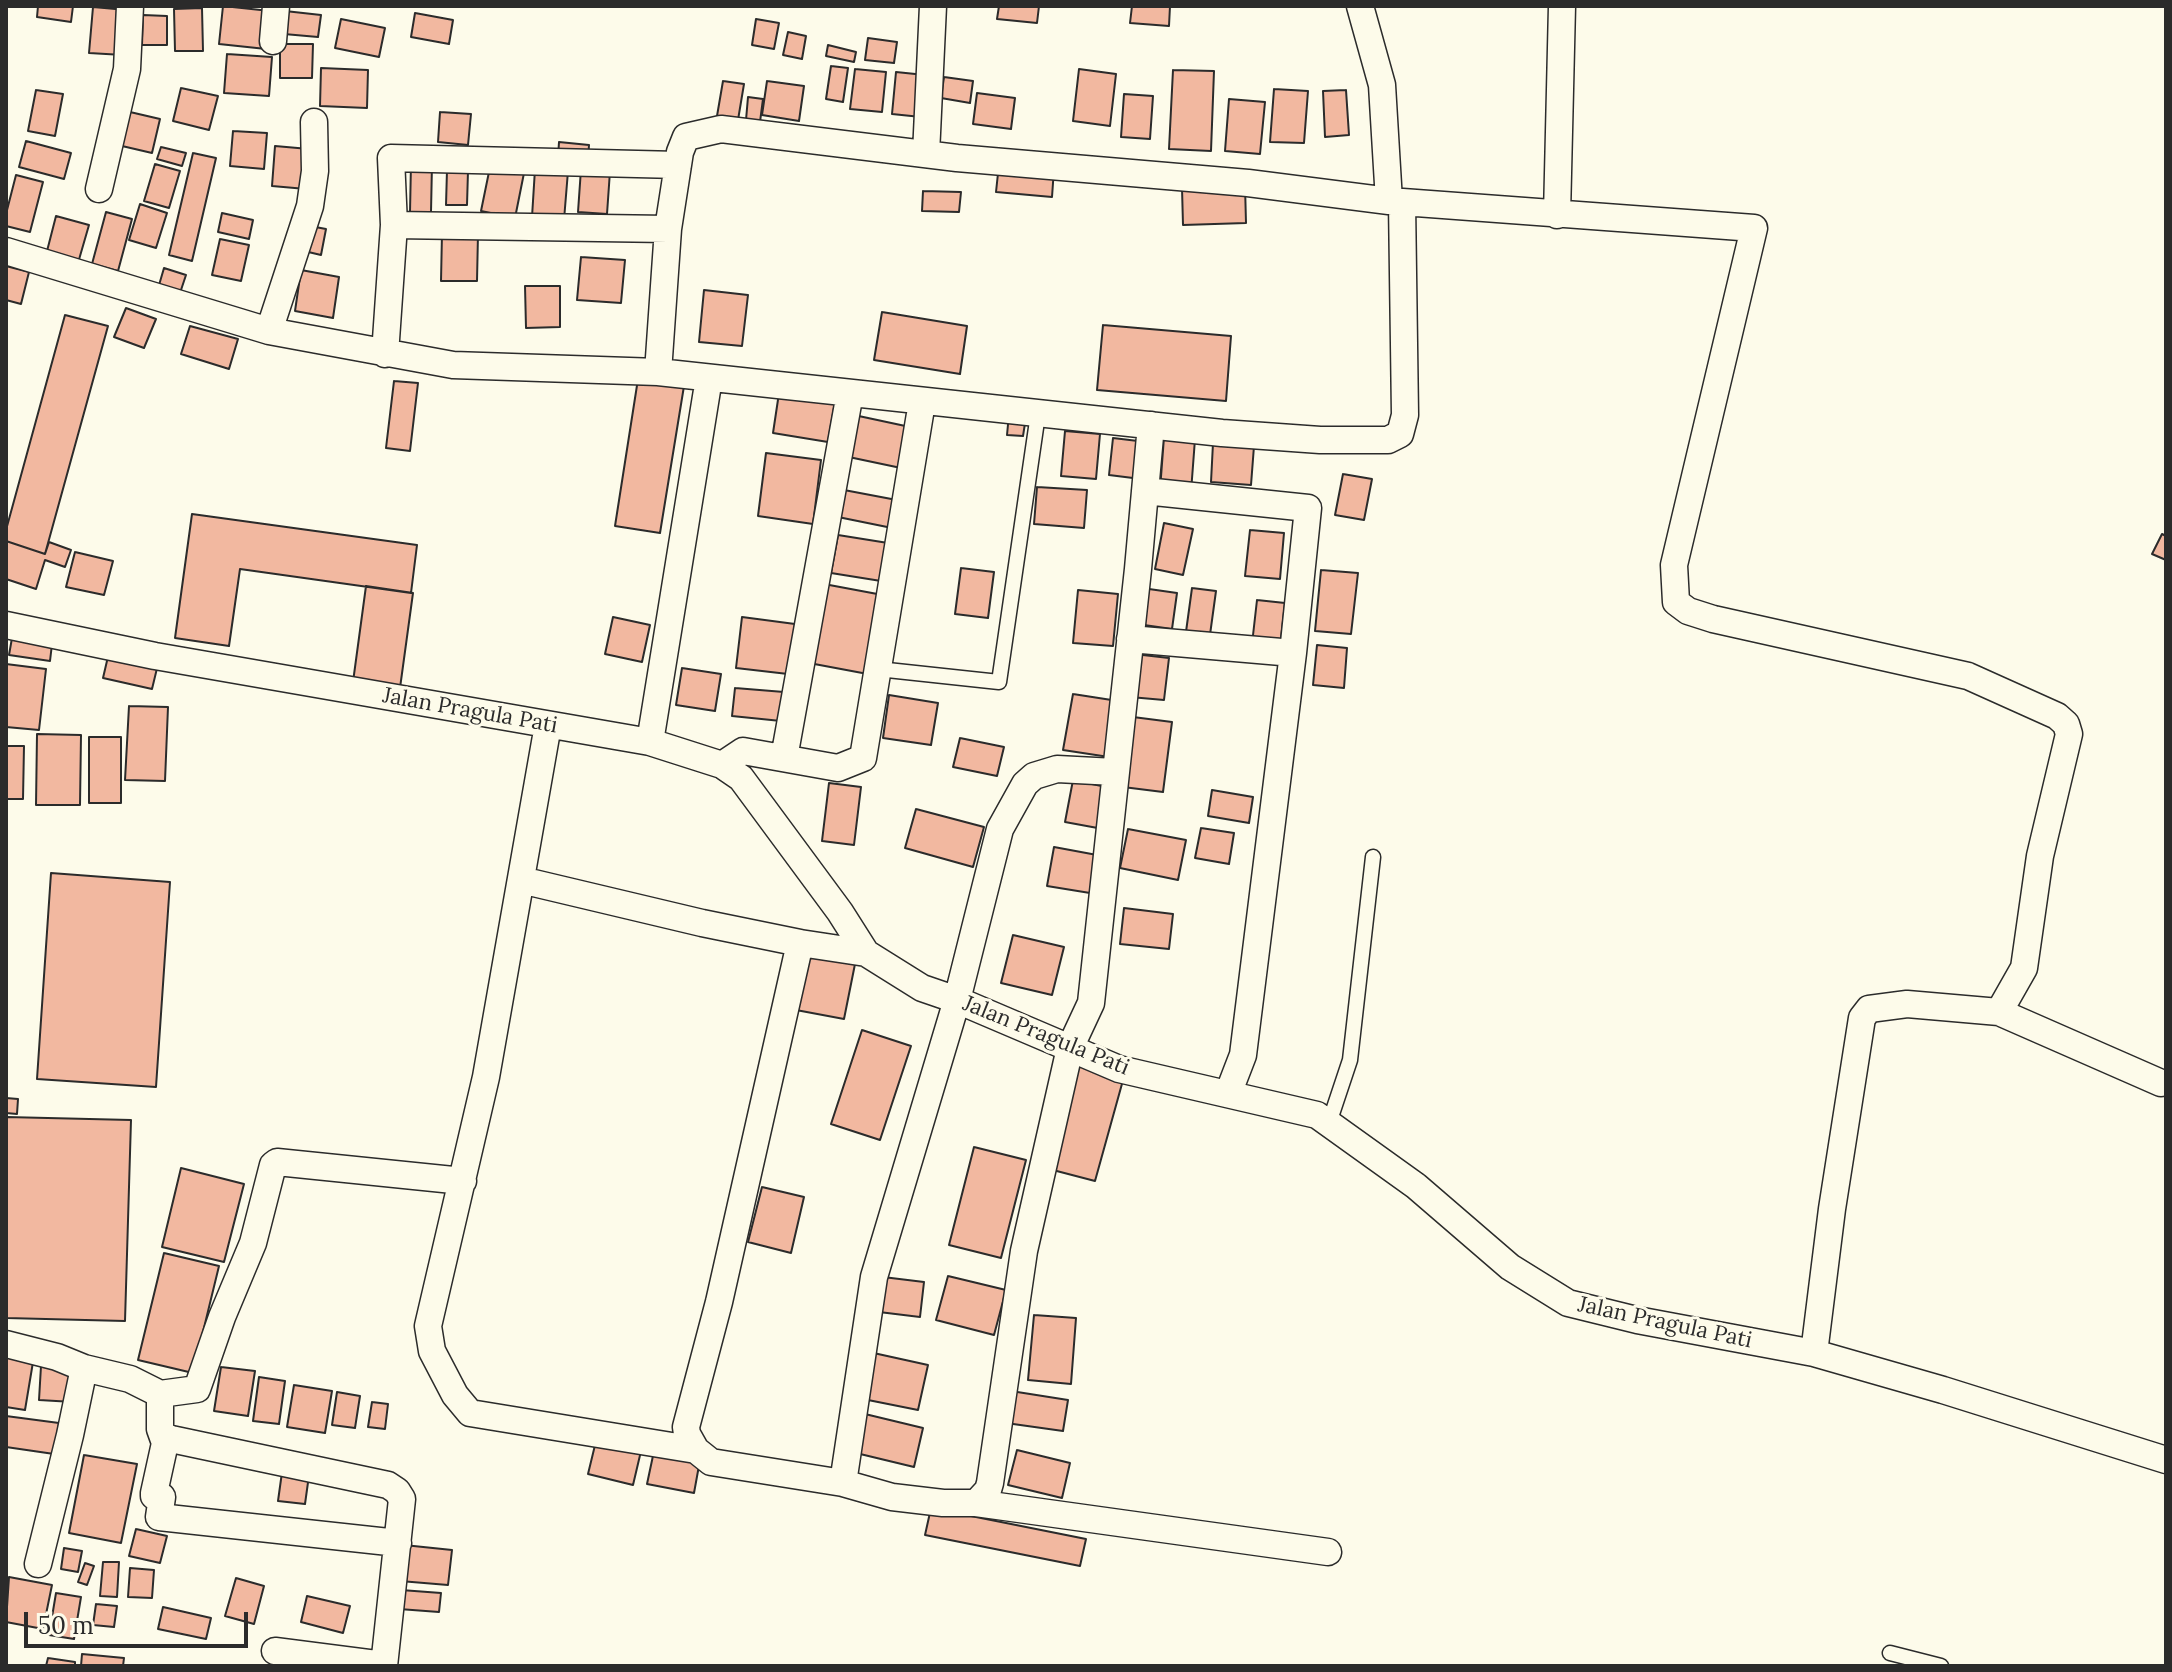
<!DOCTYPE html>
<style>
body{margin:0}
#map{position:relative;width:2172px;height:1672px;overflow:hidden;background:#fdfbea;font-family:Lora,serif}
canvas{display:block}
.frame{position:absolute;inset:0;border:8px solid #2b2b2b;pointer-events:none}
.scale{position:absolute;left:24px;top:1612px;width:224px;height:36px;box-sizing:border-box;border:4px solid #2b2b2b;border-top:0;padding-left:10px;font-size:24px;line-height:28px;white-space:nowrap;color:#2b2b2b;-webkit-text-stroke:6px #fdfbea;paint-order:stroke}
</style>
<div id="map">
<canvas width="2172" height="1672"></canvas>
<div class="frame"></div>
<div class="scale">50 m</div>
</div>
<script>
const g = document.querySelector('canvas').getContext('2d');
g.lineJoin = 'round';
function paint(path, color) {
  g.fillStyle = color;
  g.fill(path, 'evenodd');
}
function poly(rows) {
  const path = new Path2D();
  for (const r of rows) {
    path.moveTo(r[0], r[1]);
    for (let i = 2; i < r.length; i += 2) path.lineTo(r[i], r[i + 1]);
  }
  return path;
}
function stroke(path, color, width, dash) {
  g.strokeStyle = color;
  g.lineWidth = width;
  g.lineCap = dash ? 'butt' : 'round';
  g.setLineDash(dash || []);
  g.stroke(path);
}
function label(font, color, halo, rows, align = 'center') {
  g.font = font + ' Lora,serif';
  g.lineWidth = 6;
  g.setLineDash([]);
  g.textBaseline = 'middle';
  g.strokeStyle = halo;
  g.fillStyle = color;
  for (const [text, x, y, turn = 0] of rows) {
    g.save();
    g.translate(x, y);
    g.rotate((+turn || 0) * Math.PI / 180);
    g.textAlign = isNaN(turn) ? turn : align;
    if (halo) g.strokeText(text, 0, 0);
    g.fillText(text, 0, 0);
    g.restore();
  }
}
const building = poly([
 [38,6,73,6,71,22,37,17,38,6],
 [223,6,270,11,266,49,219,44,223,6],
 [999,6,1039,6,1037,23,997,19,999,6],
 [1132,6,1170,6,1169,26,1130,23,1132,6],
 [93,7,127,10,123,55,89,53,93,7],
 [202,8,203,51,175,51,174,9,202,8],
 [285,11,321,15,318,37,284,34,285,11],
 [415,13,453,20,449,44,411,37,415,13],
 [143,15,167,16,167,45,142,45,143,15],
 [341,19,385,28,379,57,335,48,341,19],
 [756,19,779,23,774,49,752,45,756,19],
 [788,32,806,36,802,59,783,55,788,32],
 [868,38,897,42,894,63,865,60,868,38],
 [280,44,313,44,312,78,280,78,280,44],
 [828,45,856,52,854,62,826,56,828,45],
 [227,54,272,57,269,96,224,93,227,54],
 [831,66,848,68,843,102,826,99,831,66],
 [321,68,368,70,367,108,320,106,321,68],
 [855,69,886,72,882,112,850,109,855,69],
 [1079,69,1116,74,1110,126,1073,121,1079,69],
 [1173,70,1214,71,1211,151,1169,149,1173,70],
 [896,72,925,75,921,117,892,114,896,72],
 [944,77,973,81,970,103,941,98,944,77],
 [723,81,744,84,738,120,717,116,723,81],
 [767,81,804,86,799,121,762,115,767,81],
 [181,88,218,96,209,130,173,121,181,88],
 [1274,89,1308,91,1304,143,1270,142,1274,89],
 [36,90,63,94,55,136,28,131,36,90],
 [1346,90,1349,135,1325,137,1323,91,1346,90],
 [977,93,1015,98,1011,129,973,124,977,93],
 [1124,94,1153,96,1150,139,1121,137,1124,94],
 [748,97,763,99,760,122,746,120,748,97],
 [1229,99,1265,102,1260,154,1225,151,1229,99],
 [130,112,160,119,152,153,122,146,130,112],
 [440,112,471,114,468,145,438,142,440,112],
 [233,131,267,133,264,169,230,166,233,131],
 [26,141,71,153,64,179,19,167,26,141],
 [559,142,589,145,588,160,558,158,559,142],
 [275,146,309,149,306,189,272,186,275,146],
 [161,147,186,153,182,166,157,159,161,147],
 [193,153,216,158,192,261,169,255,193,153],
 [411,163,432,164,431,212,410,212,411,163],
 [155,164,180,171,169,208,144,201,155,164],
 [999,164,1054,169,1052,197,996,192,999,164],
 [490,167,524,173,515,218,481,211,490,167],
 [535,169,568,171,564,220,532,217,535,169],
 [581,169,610,171,607,214,578,212,581,169],
 [447,170,468,171,467,205,446,205,447,170],
 [16,175,43,182,30,232,6,226,6,214,16,175],
 [1245,185,1246,223,1183,225,1182,188,1245,185],
 [923,191,961,192,959,212,922,211,923,191],
 [140,204,167,213,156,248,129,240,140,204],
 [106,212,132,219,118,271,92,264,106,212],
 [222,213,253,220,249,239,218,232,222,213],
 [56,216,89,225,78,263,46,255,56,216],
 [310,226,326,229,321,255,304,251,310,226],
 [442,233,478,234,477,281,441,281,442,233],
 [220,239,249,245,241,281,212,275,220,239],
 [581,257,625,260,621,303,577,300,581,257],
 [6,266,29,272,21,304,6,300,6,266],
 [164,268,186,275,178,299,157,292,164,268],
 [301,270,339,277,333,318,295,311,301,270],
 [525,286,560,286,560,327,526,328,525,286],
 [704,290,748,295,742,346,699,342,704,290],
 [126,308,156,319,144,348,114,337,126,308],
 [882,312,967,326,960,374,874,360,882,312],
 [65,315,108,326,45,554,6,541,6,530,65,315],
 [1103,325,1231,336,1226,401,1097,390,1103,325],
 [190,326,238,339,229,369,181,354,190,326],
 [638,379,684,386,660,533,615,526,638,379],
 [394,381,418,383,410,451,386,448,394,381],
 [779,393,835,402,828,442,773,433,779,393],
 [1009,414,1026,417,1023,436,1007,435,1009,414],
 [854,415,910,427,901,468,844,456,854,415],
 [1065,431,1100,434,1096,479,1061,476,1065,431],
 [1164,437,1195,439,1191,492,1160,490,1164,437],
 [1113,438,1138,441,1133,478,1109,475,1113,438],
 [1213,443,1254,446,1251,485,1211,482,1213,443],
 [766,453,821,460,813,524,758,516,766,453],
 [1343,474,1372,479,1364,520,1335,515,1343,474],
 [1037,487,1087,490,1084,528,1034,524,1037,487],
 [844,490,902,501,897,529,838,517,844,490],
 [192,514,417,545,411,593,240,569,229,646,175,638,192,514],
 [1164,523,1193,529,1183,575,1155,569,1164,523],
 [1250,530,1284,533,1280,579,1245,576,1250,530],
 [2162,534,2166,536,2166,560,2152,554,2162,534],
 [838,535,888,543,881,581,831,573,838,535],
 [6,541,45,554,49,542,71,550,65,567,45,560,36,589,6,579,6,541],
 [75,552,113,561,104,595,66,587,75,552],
 [961,568,994,572,988,618,955,614,961,568],
 [1321,570,1358,573,1351,634,1315,631,1321,570],
 [824,584,888,596,873,675,809,663,824,584],
 [366,586,413,593,400,688,353,682,366,586],
 [1142,588,1177,593,1172,629,1137,624,1142,588],
 [1192,588,1216,591,1209,642,1185,639,1192,588],
 [1078,590,1118,594,1113,646,1073,643,1078,590],
 [1257,600,1285,603,1280,647,1252,644,1257,600],
 [613,617,650,625,642,662,605,654,613,617],
 [742,617,795,624,788,674,736,668,742,617],
 [12,638,52,644,50,661,9,655,12,638],
 [1317,645,1347,648,1344,688,1313,685,1317,645],
 [110,648,159,660,152,689,103,678,110,648],
 [1134,654,1169,658,1164,700,1130,697,1134,654],
 [6,664,46,669,39,730,6,727,6,664],
 [682,668,721,674,715,711,676,705,682,668],
 [735,688,784,692,781,721,732,716,735,688],
 [1073,694,1118,701,1109,757,1063,750,1073,694],
 [889,695,938,703,931,745,883,738,889,695],
 [129,706,168,707,165,781,125,780,129,706],
 [1133,717,1172,722,1163,792,1123,787,1133,717],
 [37,734,81,735,80,805,36,805,37,734],
 [89,737,121,737,121,803,89,803,89,737],
 [960,738,1004,747,997,776,953,767,960,738],
 [6,746,24,746,23,799,6,799,6,746],
 [1073,780,1111,788,1103,829,1065,822,1073,780],
 [829,783,861,787,854,845,822,841,829,783],
 [1212,790,1253,797,1249,823,1208,816,1212,790],
 [916,809,984,827,973,867,905,848,916,809],
 [1201,828,1234,833,1229,864,1195,858,1201,828],
 [1128,829,1186,840,1178,880,1120,868,1128,829],
 [1054,847,1097,855,1090,893,1047,886,1054,847],
 [51,873,170,882,156,1087,37,1079,51,873],
 [1124,908,1173,914,1169,949,1120,944,1124,908],
 [1013,935,1064,947,1052,995,1001,983,1013,935],
 [808,950,856,959,844,1019,796,1010,808,950],
 [862,1030,911,1046,880,1140,831,1124,862,1030],
 [1079,1061,1125,1073,1095,1181,1049,1169,1079,1061],
 [6,1098,18,1099,17,1114,6,1113,6,1098],
 [6,1117,131,1120,125,1321,6,1318,6,1117],
 [974,1147,1026,1160,1001,1258,949,1245,974,1147],
 [181,1168,244,1184,224,1262,162,1247,181,1168],
 [762,1187,804,1197,791,1253,748,1242,762,1187],
 [164,1253,219,1266,193,1373,138,1360,164,1253],
 [948,1276,1006,1290,994,1335,936,1320,948,1276],
 [883,1277,924,1282,920,1317,879,1312,883,1277],
 [1034,1315,1076,1318,1071,1384,1028,1380,1034,1315],
 [6,1351,34,1356,25,1410,6,1407,6,1351],
 [869,1352,928,1365,918,1410,858,1398,869,1352],
 [41,1366,75,1369,73,1402,39,1400,41,1366],
 [221,1367,255,1371,248,1416,214,1411,221,1367],
 [259,1377,285,1381,279,1424,253,1421,259,1377],
 [294,1385,332,1391,325,1433,287,1427,294,1385],
 [1011,1391,1068,1400,1063,1431,1006,1423,1011,1391],
 [337,1392,360,1396,355,1428,332,1425,337,1392],
 [372,1402,388,1404,385,1429,368,1427,372,1402],
 [865,1414,923,1428,914,1467,856,1453,865,1414],
 [6,1416,59,1423,54,1454,6,1447,6,1416],
 [596,1441,641,1451,633,1485,588,1474,596,1441],
 [1017,1450,1070,1463,1062,1498,1008,1485,1017,1450],
 [654,1451,700,1460,694,1493,647,1484,654,1451],
 [84,1455,137,1464,121,1543,69,1533,84,1455],
 [283,1465,310,1468,305,1504,278,1501,283,1465],
 [931,1508,1086,1539,1080,1566,925,1535,931,1508],
 [136,1529,167,1536,160,1563,129,1556,136,1529],
 [404,1545,452,1550,448,1585,400,1581,404,1545],
 [64,1548,82,1551,78,1572,61,1569,64,1548],
 [103,1562,119,1562,117,1597,100,1596,103,1562],
 [85,1563,94,1566,87,1585,78,1582,85,1563],
 [130,1568,154,1570,152,1598,128,1597,130,1568],
 [9,1577,52,1585,43,1629,6,1622,9,1577],
 [236,1578,264,1586,254,1624,225,1616,236,1578],
 [401,1590,441,1593,439,1612,399,1609,401,1590],
 [56,1593,81,1597,74,1639,49,1635,56,1593],
 [307,1596,350,1606,343,1633,301,1622,307,1596],
 [96,1604,117,1606,114,1627,93,1625,96,1604],
 [163,1607,211,1618,206,1639,158,1629,163,1607],
 [82,1654,124,1658,123,1666,81,1666,82,1654],
 [48,1658,75,1662,75,1666,46,1666,48,1658]
]);
paint(building, '#f2b8a0');
stroke(building, '#2b2b2b', 2);
const service = poly([
 [878,669,999,682,1038,414],
 [1329,1123,1350,1060,1373,857],
 [1890,1653,1941,1666]
]);
const minor = poly([
 [1360,6,1382,85,1389,201],
 [273,41,276,6],
 [926,154,933,6],
 [99,189,127,69,130,6],
 [1557,215,1562,6],
 [394,225,668,229],
 [6,251,269,331,453,365,658,372,1222,433,1320,440,1388,440,1400,434,1405,415,1402,202],
 [269,331,310,206,315,171,314,122],
 [385,354,394,225,391,158,678,165],
 [658,372,668,229,680,152,686,137,721,129,957,158,1248,183,1389,201,1754,228,1674,565,1676,602,1688,611,1713,619,1968,676,2057,716,2066,724,2069,734,2040,856,2024,968,1999,1012,1907,1004,1869,1009,1862,1018,1832,1209,1814,1353],
 [1145,491,1308,508,1293,653,1243,1055,1228,1094],
 [6,625,155,656,650,742,722,765,741,778,840,912,866,953,922,988,957,1000,1119,1069,1317,1115,1416,1186,1510,1267,1568,1303,1637,1320,1814,1353,1943,1390,2166,1460],
 [1130,639,1293,653],
 [548,725,486,1077,428,1326,432,1351,455,1395,470,1413,696,1450],
 [650,742,709,378],
 [784,758,850,393],
 [722,765,743,751,838,768,863,758,922,402],
 [521,880,702,923,800,943],
 [866,953,800,943,719,1302,686,1427,687,1434,696,1450,711,1462,843,1483,892,1497,943,1503,976,1503,988,1490,990,1483,1024,1251,1070,1048,1091,1003,1138,569,1151,425],
 [1999,1012,2161,1083],
 [6,1344,57,1357,84,1368,70,1435,38,1564],
 [84,1368,130,1379,160,1394,160,1429,164,1436,171,1439,388,1485,397,1491,402,1499,384,1666],
 [160,1394,197,1389,222,1317,253,1243,273,1165,277,1162,463,1181],
 [160,1429,165,1443,154,1493,154,1496,162,1497,159,1517,398,1543],
 [843,1483,874,1277,957,1000,1000,829,1025,784,1034,776,1057,769,1115,772],
 [976,1503,1328,1552],
 [275,1651,384,1665]
]);
stroke(service, '#2b2b2b', 17);
stroke(minor, '#2b2b2b', 29);
stroke(service, '#fdfbea', 14);
stroke(minor, '#fdfbea', 26);
label('22px', '#2b2b2b', '#fdfbea', [
 ["Jalan Pragula Pati",470,711,10],
 ["Jalan Pragula Pati",1046,1036,22],
 ["Jalan Pragula Pati",1665,1323,12]
]);
</script>
